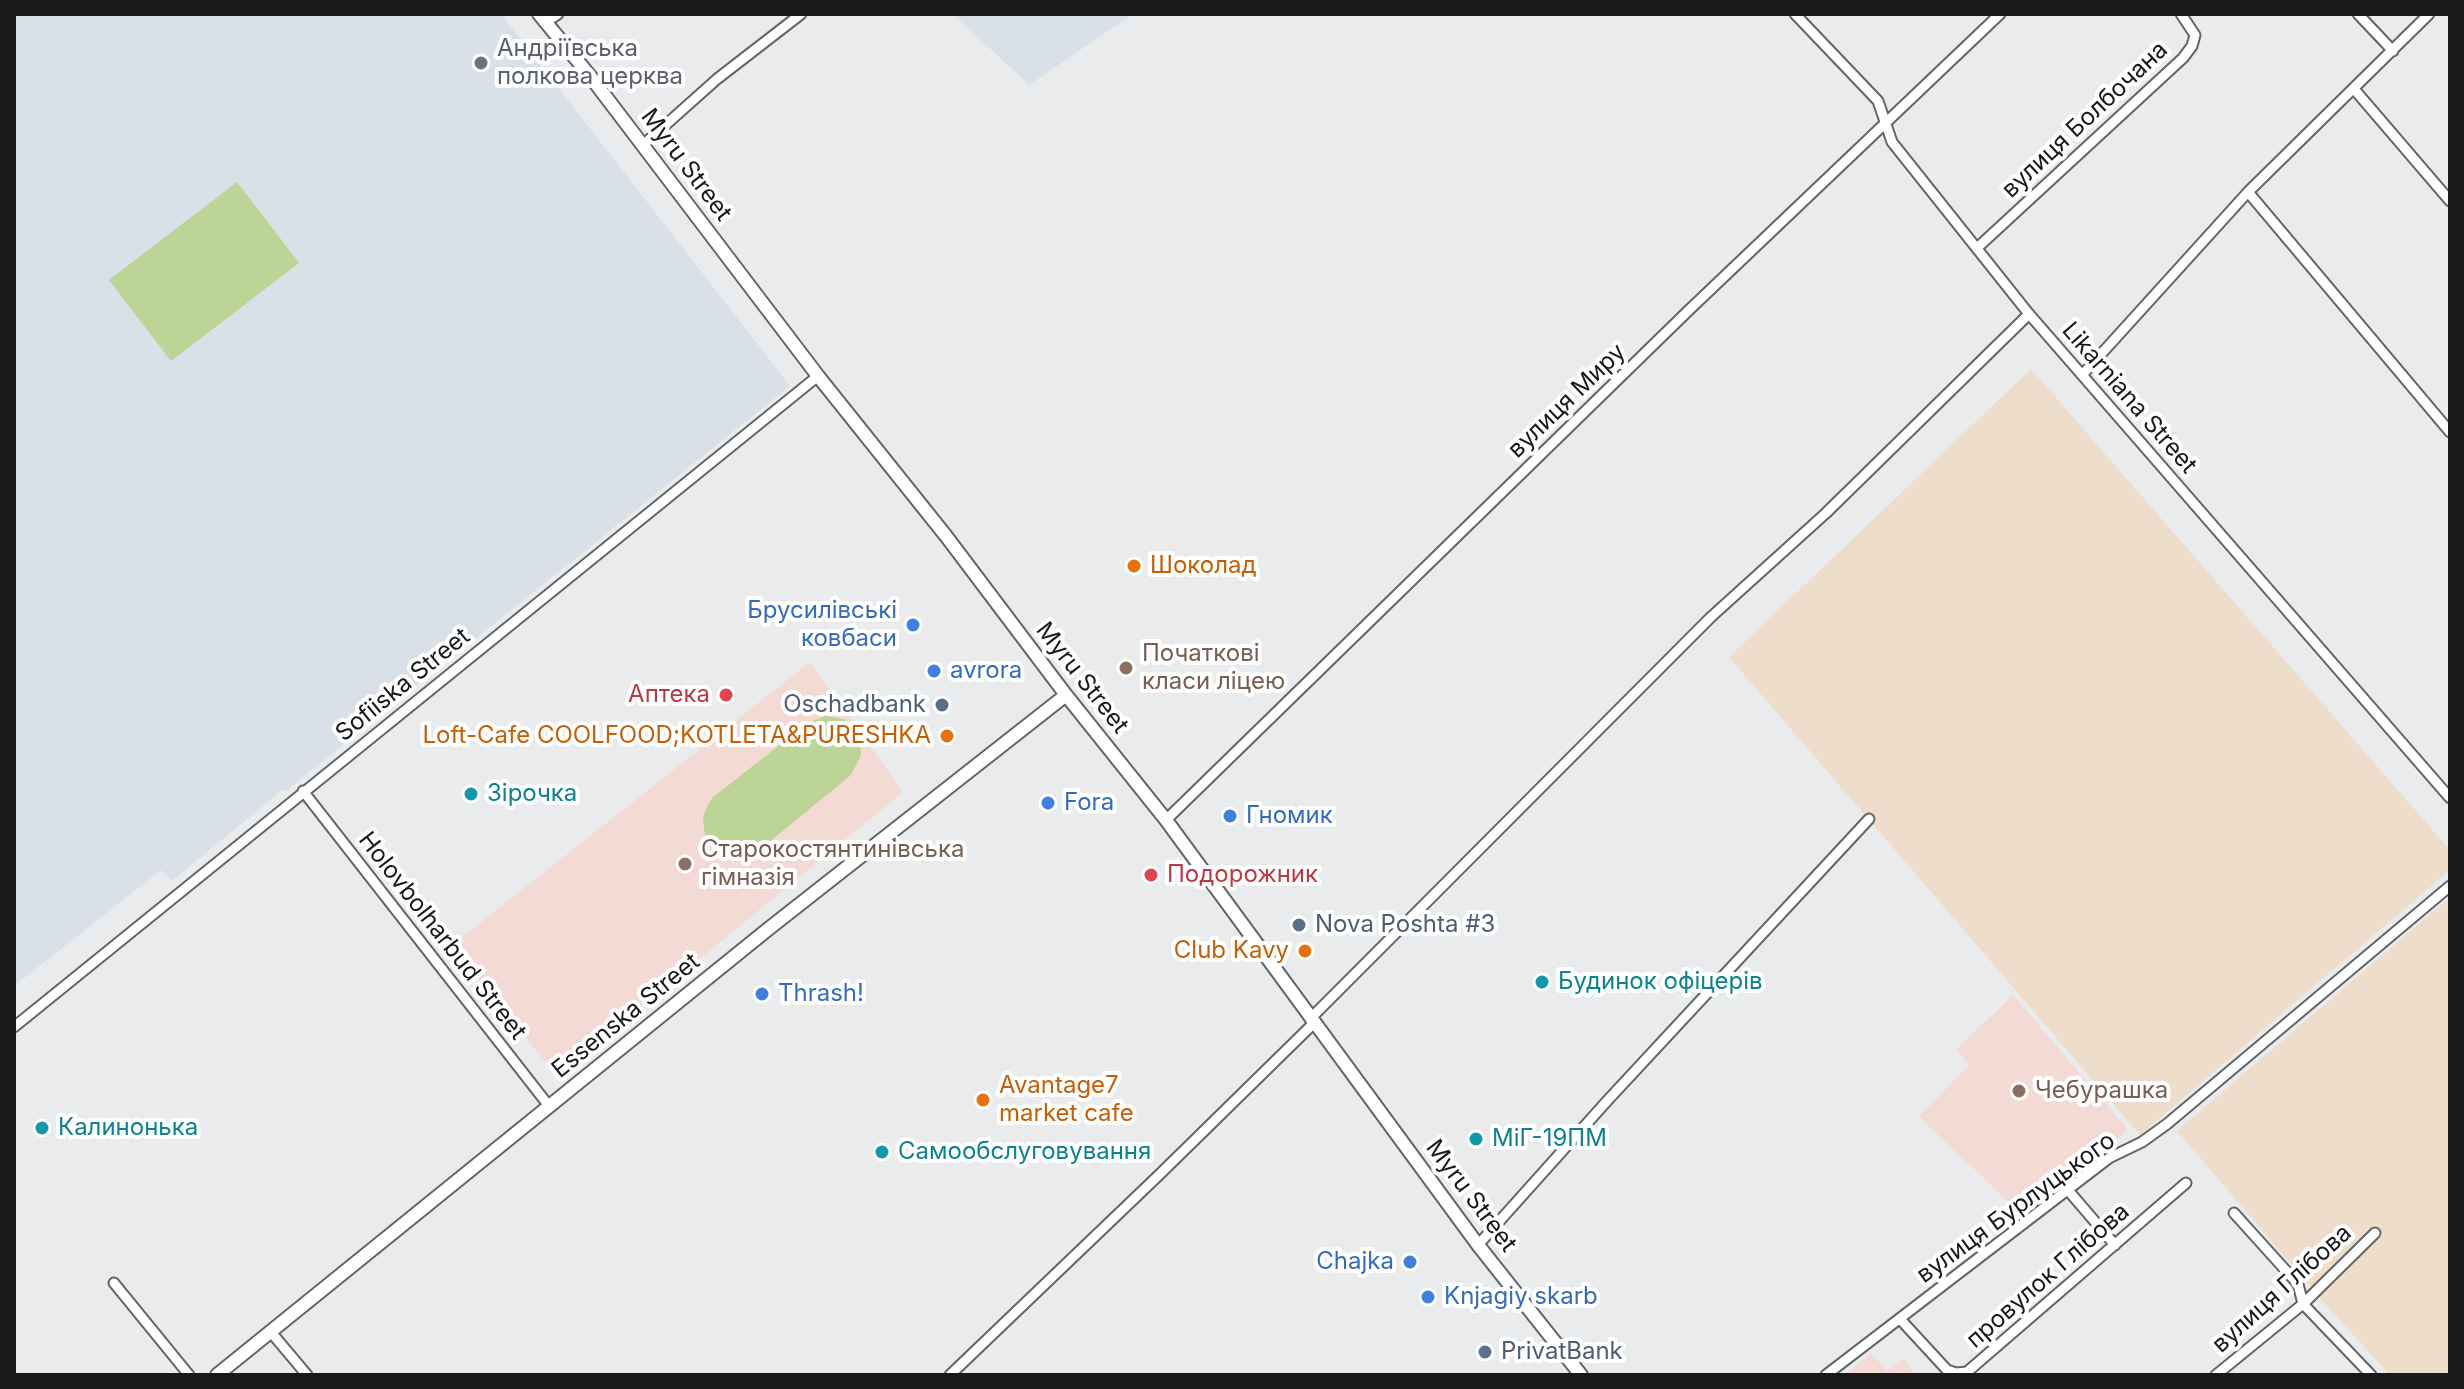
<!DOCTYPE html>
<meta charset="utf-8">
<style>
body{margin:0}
#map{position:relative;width:2464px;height:1389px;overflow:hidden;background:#e9ebec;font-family:Inter,sans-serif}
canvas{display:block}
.frame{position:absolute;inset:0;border:16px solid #19191a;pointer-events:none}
</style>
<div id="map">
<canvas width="2464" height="1389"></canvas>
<div class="frame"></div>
</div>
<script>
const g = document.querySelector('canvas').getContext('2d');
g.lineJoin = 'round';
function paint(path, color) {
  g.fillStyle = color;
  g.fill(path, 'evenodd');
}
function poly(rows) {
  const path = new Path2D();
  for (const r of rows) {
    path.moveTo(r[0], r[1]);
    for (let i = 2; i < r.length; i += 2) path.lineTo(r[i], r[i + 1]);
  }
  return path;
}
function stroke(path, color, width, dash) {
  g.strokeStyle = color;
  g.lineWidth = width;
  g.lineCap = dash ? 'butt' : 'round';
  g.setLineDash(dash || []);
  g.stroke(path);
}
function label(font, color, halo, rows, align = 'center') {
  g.font = font + ' Inter,sans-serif';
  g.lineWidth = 8;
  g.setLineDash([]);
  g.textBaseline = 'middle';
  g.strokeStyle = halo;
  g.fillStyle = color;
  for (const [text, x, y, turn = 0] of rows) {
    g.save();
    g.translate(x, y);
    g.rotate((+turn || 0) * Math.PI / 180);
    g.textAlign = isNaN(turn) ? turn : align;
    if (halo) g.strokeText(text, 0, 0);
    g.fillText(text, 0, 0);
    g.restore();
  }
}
paint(poly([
 [14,14,501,14,790,386,287,790,282,790,172,881,161,870,14,986],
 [931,14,1133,14,1029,85,954,15,933,17]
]), '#d9e0e7');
paint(poly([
 [810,662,903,792,557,1076,451,946],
 [2013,995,2128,1130,2024,1216,1919,1117,1969,1065,1957,1049],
 [1871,1353,1887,1371,1903,1359,1916,1375,1845,1375]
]), '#f4dad4');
paint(poly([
 [2031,369,2450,850,2450,870,2140,1135,1729,657],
 [2450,897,2450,1375,2390,1375,2326,1305,2177,1131]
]), '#efddcc');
paint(poly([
 [237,182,299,263,171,361,109,280],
 [826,716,844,719,860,739,861,755,851,775,763,847,737,855,729,855,715,848,705,834,703,822,704,813,712,798,809,722]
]), '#bcd496');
const street = poly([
 [1795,14,1878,101,1892,142,2029,314,2450,798],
 [2358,14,2393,51],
 [546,22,558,14],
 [2354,89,2450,201],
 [643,145,717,79,801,14],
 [2248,192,2450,432],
 [1977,248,2183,58,2192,46,2195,35,2181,14],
 [2083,374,2248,192,2429,14],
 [303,791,549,1106],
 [1166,820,1688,311,2000,14],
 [1310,1019,1711,617,1826,513,2029,314],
 [14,1027,818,376],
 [2067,1189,2115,1245],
 [2234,1213,2298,1284,2303,1304,2371,1375],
 [1478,1245,1607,1101,1869,819],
 [114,1283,189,1375],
 [1900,1319,1947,1370,1956,1373,1967,1372,2186,1183],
 [270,1331,307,1375],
 [950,1375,1160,1174,1314,1023],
 [1826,1375,2109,1158,2142,1142,2167,1124,2450,886],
 [2216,1375,2303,1304,2375,1233]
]);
const secondary = poly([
 [539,14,590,76,818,376,946,536,1066,695,1166,820,1478,1245,1581,1375],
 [217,1375,767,930,1066,695]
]);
stroke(street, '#636566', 13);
stroke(secondary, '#636566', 16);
stroke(street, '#fff', 9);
stroke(secondary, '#fff', 12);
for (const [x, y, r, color] of [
 [481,63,8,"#6b7280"],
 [1134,566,8,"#e8710a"],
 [913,625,8,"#3f7fe0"],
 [1126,668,8,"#8d6e63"],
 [934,671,8,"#3f7fe0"],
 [726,695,8,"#e0444e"],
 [942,705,8,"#5c6f8a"],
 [947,736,8,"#e8710a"],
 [471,794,8,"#0f9aa8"],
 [1048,803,8,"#3f7fe0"],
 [1230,816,8,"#3f7fe0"],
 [685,864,8,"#8d6e63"],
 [1151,875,8,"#e0444e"],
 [1299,925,8,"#5c6f8a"],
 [1305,951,8,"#e8710a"],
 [1542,982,8,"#0f9aa8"],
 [762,994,8,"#3f7fe0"],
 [2019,1091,8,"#8d6e63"],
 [983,1100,8,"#e8710a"],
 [42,1128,8,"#0f9aa8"],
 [1476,1139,8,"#0f9aa8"],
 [882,1152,8,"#0f9aa8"],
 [1410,1262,8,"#3f7fe0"],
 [1428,1297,8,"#3f7fe0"],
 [1485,1352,8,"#5c6f8a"]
]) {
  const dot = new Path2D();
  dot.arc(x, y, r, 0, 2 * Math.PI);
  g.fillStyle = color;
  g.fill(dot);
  stroke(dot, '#fff', 3);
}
label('24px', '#5b616d', '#fff', [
 ["Андріївська",497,49],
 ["полкова церква",497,77]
], 'left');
label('24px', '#19191a', '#fff', [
 ["вулиця Болбочана",2085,120,-43],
 ["Myru Street",686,165,53],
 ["Likarniana Street",2129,398,49],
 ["вулиця Миру",1567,401,-44],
 ["Myru Street",1082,678,52],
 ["Sofiiska Street",403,685,-39],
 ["Holovbolharbud Street",442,936,52],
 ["Essenska Street",626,1016,-39],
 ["Myru Street",1471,1196,53],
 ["вулиця Бурлуцького",2016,1208,-36],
 ["провулок Глібова",2048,1276,-41],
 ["вулиця Глібова",2282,1289,-42]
]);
label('24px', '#c56008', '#fff', [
 ["Шоколад",1150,566],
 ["Loft-Cafe COOLFOOD;KOTLETA&PURESHKA",931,736,"right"],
 ["Club Kavy",1289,951,"right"],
 ["Avantage7",999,1086],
 ["market cafe",999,1114]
], 'left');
label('24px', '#366cbe', '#fff', [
 ["Брусилівські",897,611,"right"],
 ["ковбаси",897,639,"right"],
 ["avrora",950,671],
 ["Fora",1064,803],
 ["Гномик",1246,816],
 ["Thrash!",778,994],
 ["Сhajka",1394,1262,"right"],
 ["Knjagiy skarb",1444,1297]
], 'left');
label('24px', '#785e54', '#fff', [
 ["Початкові",1142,654],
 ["класи ліцею",1142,682],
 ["Старокостянтинівська",701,850],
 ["гімназія",701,878],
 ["Чебурашка",2035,1091]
], 'left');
label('24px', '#be3a42', '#fff', [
 ["Аптека",710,695],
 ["Подорожник",1167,875,"left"]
], 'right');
label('24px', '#4e5e75', '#fff', [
 ["Oschadbank",926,705,"right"],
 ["Nova Poshta #3",1315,925],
 ["PrivatBank",1501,1352]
], 'left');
label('24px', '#0d838f', '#fff', [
 ["Зірочка",487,794],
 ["Будинок офіцерів",1558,982],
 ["Калинонька",58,1128],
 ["МіГ-19ПМ",1492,1139],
 ["Самообслуговування",898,1152]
], 'left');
</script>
